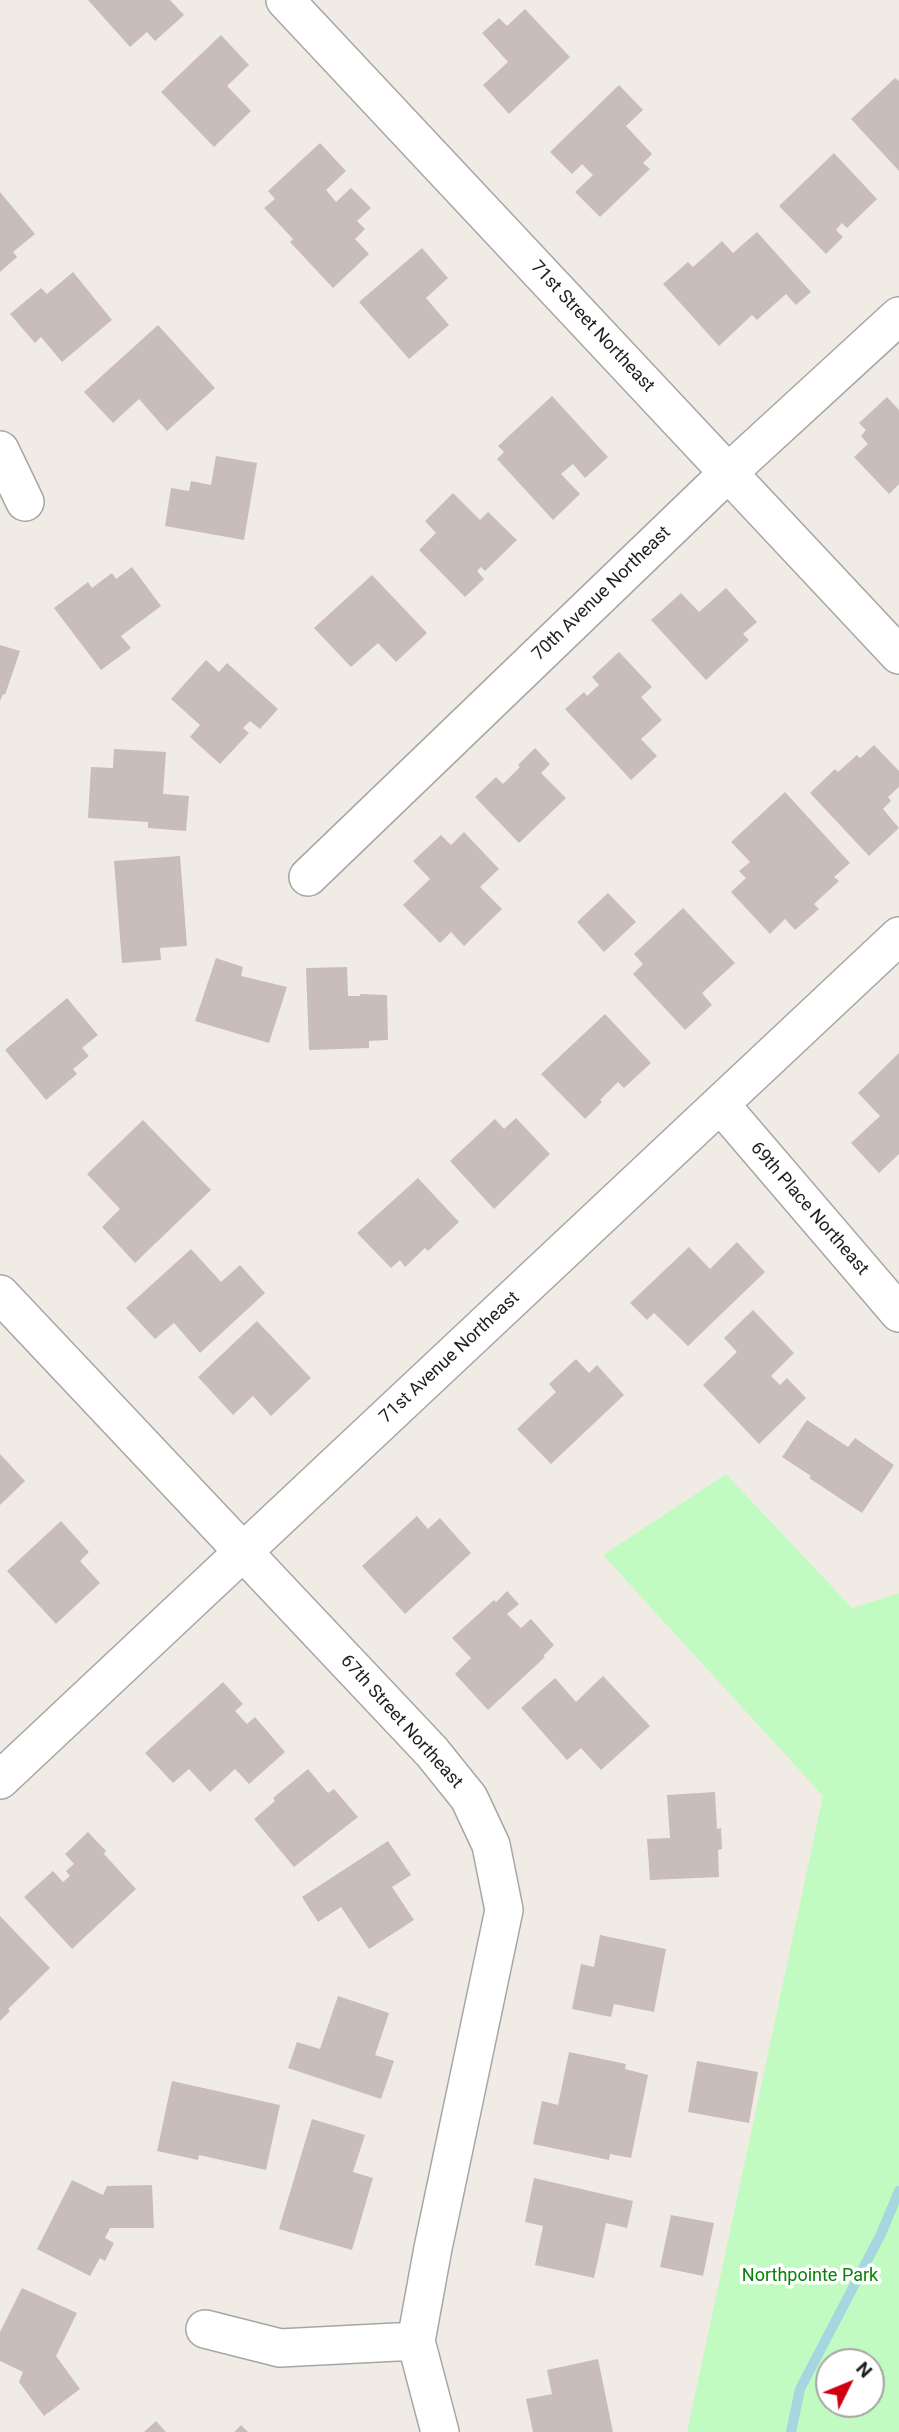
<!DOCTYPE html>
<style>
body{margin:0}
#map{position:relative;width:899px;height:2432px;overflow:hidden;background:#f0ece5;font-family:Roboto,sans-serif}
canvas{display:block}
.north{position:absolute;left:815px;top:2348px;width:70px;height:70px;box-sizing:border-box;background:#fff;border:2px solid #a5a5a5;border-radius:50%;rotate:47deg;font-size:19px;font-weight:700;line-height:28px;text-align:center;color:#1f1f1f}
.north::after{content:'';display:block;margin:auto;width:24px;height:32px;background:#ce0012;clip-path:polygon(50% 0,100% 100%,50% 72%,0 100%)}
</style>
<div id="map">
<canvas width="899" height="2432"></canvas>
<div class="north">N</div>
</div>
<script>
const g = document.querySelector('canvas').getContext('2d');
g.lineJoin = 'round';
function paint(path, color) {
  g.fillStyle = color;
  g.fill(path, 'evenodd');
}
function poly(rows) {
  const path = new Path2D();
  for (const r of rows) {
    path.moveTo(r[0], r[1]);
    for (let i = 2; i < r.length; i += 2) path.lineTo(r[i], r[i + 1]);
  }
  return path;
}
function stroke(path, color, width, dash) {
  g.strokeStyle = color;
  g.lineWidth = width;
  g.lineCap = dash ? 'butt' : 'round';
  g.setLineDash(dash || []);
  g.stroke(path);
}
function label(font, color, halo, rows, align = 'center') {
  g.font = font + ' Roboto,sans-serif';
  g.lineWidth = 7;
  g.setLineDash([]);
  g.textBaseline = 'middle';
  g.strokeStyle = halo;
  g.fillStyle = color;
  for (const [text, x, y, turn = 0] of rows) {
    g.save();
    g.translate(x, y);
    g.rotate((+turn || 0) * Math.PI / 180);
    g.textAlign = isNaN(turn) ? turn : align;
    if (halo) g.strokeText(text, 0, 0);
    g.fillText(text, 0, 0);
    g.restore();
  }
}
paint(poly([
 [726,1474,852,1608,899,1593,899,2432,687,2432,823,1796,603,1555],
 [829,2362,871,2362,871,2404,829,2404]
]), '#c2fbc1');
stroke(poly([
 [791,2432,800,2389,881,2234,899,2191]
]), '#a4d7df', 10);
paint(poly([
 [88,0,170,0,184,15,155,41,147,32,130,47],
 [525,9,570,57,509,114,483,85,508,62,482,33,499,18,507,26],
 [221,35,249,65,227,86,251,111,214,147,161,92],
 [895,78,899,81,899,171,851,119],
 [619,85,643,110,626,126,652,154,643,163,650,169,600,217,575,192,593,175,582,164,572,174,550,152],
 [320,143,346,171,326,190,336,202,351,188,371,208,357,221,365,229,355,239,369,254,333,288,290,242,293,239,264,208,275,199,268,191],
 [834,153,877,199,847,228,842,223,836,230,843,237,826,254,779,206],
 [0,192,35,234,13,252,17,257,0,272],
 [757,232,811,292,796,305,786,294,757,320,752,315,719,346,663,284,688,262,693,267,722,241,733,253],
 [422,248,448,278,426,298,449,325,409,359,359,302],
 [73,272,112,320,62,362,41,337,35,343,10,314,41,288,47,294],
 [158,325,215,388,167,431,139,399,113,423,84,392],
 [552,396,608,457,585,478,573,464,561,474,580,494,553,520,497,459,504,452,498,446],
 [887,397,899,410,899,484,889,494,854,457,868,444,861,436,866,430,859,423],
 [216,456,257,463,244,540,165,526,171,488,189,491,191,481,211,485],
 [453,493,480,520,488,512,517,540,485,571,481,567,477,571,484,579,465,597,419,550,436,533,425,521],
 [132,567,161,606,121,636,131,648,101,670,54,608,88,582,92,588,112,573,116,579],
 [372,575,427,633,396,662,378,643,351,667,314,628],
 [726,588,757,622,743,634,749,640,706,680,651,620,681,593,699,612],
 [0,645,20,651,5,695,3,694,0,701],
 [619,652,652,687,641,697,662,720,641,739,657,756,631,780,565,709,584,692,587,696,599,685,592,677],
 [206,660,219,672,227,663,278,709,260,729,250,721,243,728,249,733,220,764,190,737,200,725,171,699],
 [874,745,899,771,899,787,888,797,891,801,883,809,899,828,869,856,810,793,835,769,838,772,857,755,860,758],
 [535,748,550,764,541,773,566,798,519,843,475,797,496,777,503,784,520,767,518,765],
 [114,749,166,752,163,794,189,796,186,831,148,828,148,822,88,818,91,767,113,768],
 [785,792,850,863,834,877,839,881,814,904,819,909,795,930,785,919,770,934,731,892,746,878,739,871,750,862,731,842],
 [464,832,499,869,480,887,502,909,464,946,451,932,440,943,403,905,430,879,413,861,441,835,451,845],
 [180,856,187,946,160,948,161,960,122,963,114,861],
 [608,893,636,922,604,952,577,922],
 [683,908,735,963,702,993,712,1005,685,1030,633,974,643,964,634,954],
 [216,958,243,967,241,976,287,987,269,1043,195,1021],
 [347,967,348,996,360,996,360,994,387,995,388,1040,369,1041,369,1048,309,1050,306,968],
 [67,998,98,1035,82,1048,89,1056,73,1069,77,1074,46,1100,5,1050],
 [605,1014,651,1063,624,1088,618,1082,600,1100,602,1102,585,1119,541,1074],
 [899,1053,899,1154,879,1173,851,1143,880,1116,858,1093],
 [516,1118,550,1154,494,1209,450,1161,495,1119,504,1129],
 [143,1120,211,1190,135,1263,102,1227,120,1209,87,1174],
 [418,1178,459,1222,428,1251,425,1248,405,1267,400,1260,391,1268,357,1233],
 [737,1242,765,1272,688,1346,654,1313,647,1320,630,1303,689,1247,710,1269],
 [191,1249,221,1282,240,1265,265,1293,200,1353,174,1323,155,1339,126,1308],
 [753,1310,794,1353,771,1376,780,1385,787,1378,806,1398,759,1444,703,1385,737,1352,724,1338],
 [257,1321,311,1378,271,1416,253,1396,233,1415,198,1377],
 [576,1359,589,1373,597,1365,624,1395,551,1464,517,1429,556,1392,549,1384],
 [807,1420,848,1447,855,1438,894,1465,862,1513,809,1478,811,1476,782,1457],
 [0,1454,25,1481,0,1505],
 [417,1516,428,1529,440,1518,471,1553,405,1614,362,1566],
 [61,1521,89,1552,80,1561,100,1583,56,1624,7,1571],
 [507,1591,519,1604,507,1614,521,1628,531,1619,554,1645,543,1656,545,1657,488,1710,455,1674,471,1658,452,1638,494,1600,496,1602],
 [603,1676,650,1726,601,1770,581,1748,567,1760,521,1708,555,1678,576,1702],
 [223,1682,243,1704,235,1711,247,1724,255,1717,285,1752,249,1784,235,1769,210,1792,189,1769,173,1783,145,1753],
 [308,1769,328,1793,334,1789,358,1817,294,1867,254,1819,275,1801,273,1798],
 [715,1792,717,1829,721,1828,722,1849,718,1850,719,1877,650,1880,647,1839,670,1838,667,1795],
 [88,1832,106,1851,104,1854,136,1889,72,1949,24,1897,53,1871,63,1882,70,1876,66,1871,74,1864,65,1854],
 [388,1841,411,1875,392,1887,414,1920,369,1949,341,1907,318,1922,302,1897],
 [0,1916,50,1968,8,2009,10,2011,0,2021],
 [600,1935,666,1949,654,2012,614,2004,611,2017,572,2009,581,1964,594,1967],
 [338,1996,389,2013,375,2055,394,2061,381,2099,288,2068,297,2042,320,2049],
 [569,2052,626,2064,625,2069,648,2075,631,2158,610,2154,609,2160,533,2144,542,2101,558,2105],
 [697,2061,758,2072,749,2123,688,2112],
 [172,2081,280,2105,266,2170,199,2155,198,2160,157,2151],
 [312,2119,365,2135,353,2172,373,2178,352,2250,279,2229],
 [534,2178,633,2201,627,2228,606,2223,594,2278,535,2265,543,2226,525,2222],
 [72,2180,103,2195,107,2186,152,2185,154,2228,110,2228,105,2238,114,2243,105,2261,100,2258,90,2276,37,2249],
 [671,2215,714,2223,703,2276,660,2267],
 [22,2288,77,2313,56,2356,80,2389,44,2416,19,2382,23,2372,0,2361,0,2332],
 [598,2359,613,2432,533,2432,526,2399,552,2394,547,2370],
 [156,2421,166,2432,144,2432],
 [241,2425,248,2432,234,2432]
]), '#c8bdb8');
const minor = poly([
 [285,0,899,655],
 [0,450,25,502],
 [308,877,729,472,899,316],
 [720,1104,899,1313],
 [0,1294,432,1752,469,1798,491,1845,504,1910,433,2248,416,2341,440,2432],
 [0,1780,899,936],
 [205,2329,280,2348,416,2341]
]);
stroke(minor, '#a6a6a6', 40);
stroke(minor, '#fff', 37);
label('18px', '#1f1f1f', '#fff', [
 ["71st Street Northeast",592,327,47],
 ["70th Avenue Northeast",602,594,-44],
 ["69th Place Northeast",809,1209,49],
 ["71st Avenue Northeast",450,1358,-43],
 ["67th Street Northeast",401,1722,48]
]);
label('18px', '#098208', '#fff', [
 ["Northpointe Park",810,2276]
]);
</script>
